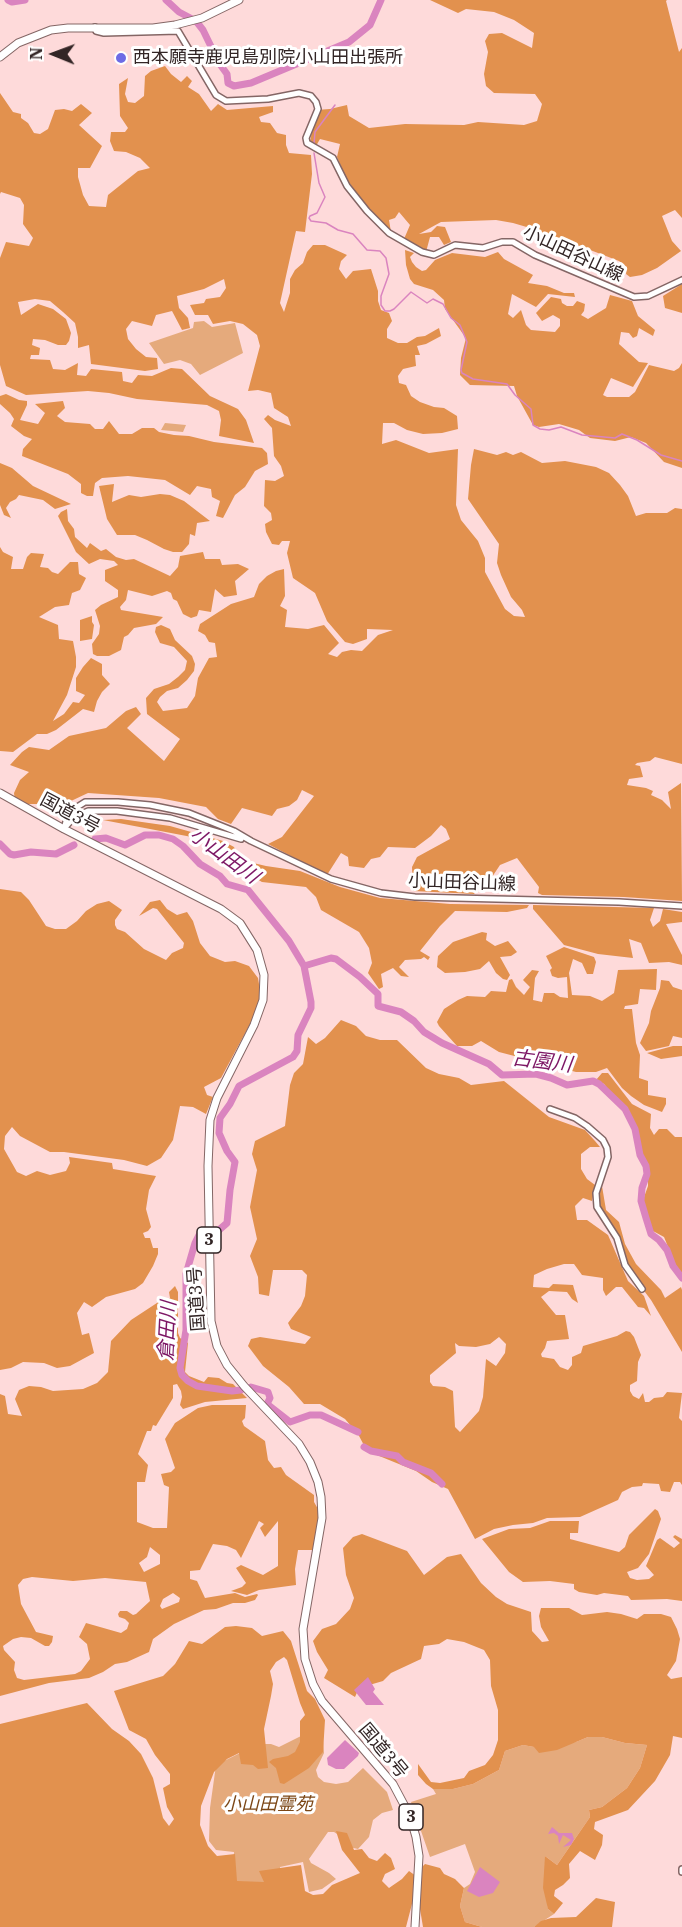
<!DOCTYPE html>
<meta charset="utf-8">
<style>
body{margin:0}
#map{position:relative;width:682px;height:1927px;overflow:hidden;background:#fedada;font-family:"IBM Plex Serif",serif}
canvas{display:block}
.north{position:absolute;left:24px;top:24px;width:60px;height:60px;-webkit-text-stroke:4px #fff;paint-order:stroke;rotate:271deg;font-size:16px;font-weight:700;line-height:24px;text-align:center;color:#322525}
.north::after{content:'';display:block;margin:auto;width:21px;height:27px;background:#322525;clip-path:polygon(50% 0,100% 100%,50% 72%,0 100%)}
</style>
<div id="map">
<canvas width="682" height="1927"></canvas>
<div class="north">N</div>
</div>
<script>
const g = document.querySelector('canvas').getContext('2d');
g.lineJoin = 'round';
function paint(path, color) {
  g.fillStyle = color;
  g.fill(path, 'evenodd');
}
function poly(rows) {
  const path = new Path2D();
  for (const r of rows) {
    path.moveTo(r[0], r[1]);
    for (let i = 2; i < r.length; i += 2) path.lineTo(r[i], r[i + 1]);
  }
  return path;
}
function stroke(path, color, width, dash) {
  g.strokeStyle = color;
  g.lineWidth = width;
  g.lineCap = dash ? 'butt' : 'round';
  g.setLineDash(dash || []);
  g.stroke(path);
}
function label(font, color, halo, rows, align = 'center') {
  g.font = font + ' "IBM Plex Serif","Noto Sans JP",serif';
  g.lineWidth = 6;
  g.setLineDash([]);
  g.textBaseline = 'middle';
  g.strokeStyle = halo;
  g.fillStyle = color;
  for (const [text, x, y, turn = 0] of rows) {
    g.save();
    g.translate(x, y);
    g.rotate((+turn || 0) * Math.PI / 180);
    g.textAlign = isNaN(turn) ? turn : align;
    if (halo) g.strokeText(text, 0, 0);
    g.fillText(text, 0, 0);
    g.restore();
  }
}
paint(poly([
 [204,321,212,327,235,323,243,353,200,375,191,364,180,360,164,364,149,343,193,328,194,322],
 [165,423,186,425,183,432,161,430],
 [301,1736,323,1739,324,1753,316,1770,318,1777,324,1782,336,1784,348,1782,363,1768,387,1792,393,1810,382,1813,373,1820,369,1837,358,1849,349,1847,348,1841,334,1832,328,1832,309,1859,311,1863,329,1873,336,1879,322,1889,309,1892,303,1862,280,1867,281,1890,232,1883,234,1852,216,1850,209,1841,210,1808,216,1765,258,1744,271,1744,279,1747],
 [588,1737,602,1737,625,1743,647,1745,640,1768,627,1788,602,1807,589,1810,590,1817,557,1865,545,1856,548,1909,554,1914,534,1927,482,1927,465,1922,460,1906,464,1888,470,1884,475,1872,465,1844,430,1857,411,1802,436,1794,433,1789,453,1789,473,1784,499,1770,505,1751,523,1745,534,1747,576,1742]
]), '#e5aa7c');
paint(poly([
 [430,0,667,0,666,1,679,52,682,48,682,218,675,210,662,216,672,241,681,251,657,268,642,275,630,277,626,274,627,267,619,261,577,245,532,233,530,228,513,223,496,220,441,222,419,234,431,232,437,226,445,227,451,242,444,245,439,237,430,237,426,252,404,239,410,225,399,212,395,218,389,220,391,232,367,208,346,178,337,157,340,144,320,139,316,146,310,142,316,110,330,109,347,105,349,116,369,128,405,124,464,125,478,122,524,125,537,121,542,104,535,94,494,93,486,86,484,74,488,52,485,41,489,34,502,33,532,48,534,33,514,20,494,12,466,9,458,13],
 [165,66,171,74,181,82,187,76,192,81,188,87,199,94,211,111,218,104,227,110,273,106,273,112,259,117,261,122,270,123,277,133,286,135,286,145,289,153,311,155,312,174,305,232,296,231,280,303,284,312,290,293,290,279,295,270,303,263,307,252,313,245,325,245,347,255,341,261,339,269,346,279,353,271,371,269,378,291,378,301,381,310,389,313,392,321,387,329,387,338,398,343,407,343,417,337,425,336,439,328,441,336,426,344,417,346,420,355,415,355,416,366,403,369,398,376,399,383,406,385,411,396,420,402,434,407,444,408,457,416,458,429,442,433,423,434,407,430,394,423,383,423,382,444,396,440,429,453,458,449,456,505,461,520,478,541,485,558,485,572,505,609,514,616,525,617,522,610,511,597,501,575,497,563,499,544,468,499,471,465,474,449,497,455,506,452,513,455,521,452,542,463,565,461,596,467,609,473,620,485,628,496,636,516,646,513,667,513,675,508,682,509,682,764,655,757,650,761,637,763,635,765,640,766,643,777,629,779,627,785,646,788,653,791,651,795,662,800,671,809,668,792,681,783,682,901,624,897,542,895,538,893,539,887,517,858,500,865,490,880,479,886,474,894,413,891,412,867,417,857,450,839,446,829,441,825,431,836,415,848,388,847,380,857,371,859,364,868,349,866,348,857,341,853,327,875,268,844,282,837,314,796,302,790,297,800,289,806,277,809,272,816,242,808,231,824,218,819,206,807,159,798,88,793,71,801,63,813,56,813,54,804,22,804,15,801,14,793,20,780,29,772,10,765,22,752,29,747,49,750,69,736,106,728,126,711,136,707,141,714,127,728,164,761,180,739,147,714,146,698,154,689,169,684,178,677,185,670,187,661,174,647,160,643,155,632,156,627,161,625,170,629,175,640,192,656,195,664,194,671,187,680,178,688,167,691,160,697,157,702,163,711,187,708,195,696,198,678,209,658,217,657,215,643,209,642,205,635,198,631,200,624,231,604,254,597,259,584,267,576,276,571,284,569,285,596,280,606,287,610,285,627,308,629,324,625,339,643,328,654,337,657,342,652,351,650,362,651,378,635,393,630,367,629,367,639,353,644,345,642,327,621,315,593,293,578,287,553,290,541,282,541,279,545,272,544,266,532,265,524,272,520,271,513,264,506,265,480,275,481,284,476,281,466,274,456,272,428,264,419,268,415,275,420,291,426,288,417,274,408,271,393,258,390,248,391,260,346,257,335,243,324,230,321,213,324,208,315,195,315,190,305,204,303,206,299,220,297,226,288,224,279,204,289,177,296,179,308,188,318,190,328,182,330,172,311,156,315,152,326,132,321,126,329,128,339,136,349,146,357,157,358,158,369,145,371,91,364,89,345,78,348,78,337,75,323,63,312,50,301,35,299,18,302,21,315,38,304,53,309,66,319,71,333,69,341,66,345,58,345,45,340,33,339,32,345,40,348,39,355,31,355,30,359,50,360,53,369,65,370,78,363,77,375,86,376,91,369,122,372,123,381,132,383,138,375,152,376,171,368,182,369,210,396,238,409,246,420,254,443,219,436,221,420,219,411,207,405,137,399,109,393,88,391,26,395,6,386,0,365,0,258,6,242,29,246,33,238,23,224,24,205,20,198,1,192,0,194,0,93,13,112,21,114,21,118,28,123,34,133,40,134,48,129,55,110,64,109,72,111,81,104,92,113,79,125,102,146,90,168,78,168,78,177,83,195,89,206,106,207,108,195,138,171,150,168,140,158,126,152,114,151,110,141,111,132,125,132,128,128,120,116,119,84,128,78,125,94,128,102,135,103,144,96,145,76,151,71],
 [405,250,414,253,410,257,412,262,416,267,422,271,426,270,435,260,452,253,485,257,498,252,504,259,533,275,528,283,547,286,564,293,574,293,575,297,548,294,536,307,512,294,508,314,513,318,521,310,526,325,531,330,555,332,560,326,560,319,553,315,542,321,536,313,551,297,561,299,562,303,567,306,573,306,577,301,585,304,584,311,581,315,588,319,606,308,610,295,632,301,638,316,655,330,653,336,639,328,637,336,633,338,629,333,621,332,619,344,639,362,648,363,633,387,611,378,603,395,607,397,629,397,635,392,649,365,674,371,679,368,682,363,682,468,664,462,646,443,631,437,615,441,590,438,579,430,559,424,539,427,533,425,517,396,514,386,470,385,460,375,461,358,466,338,445,309,444,300,433,290,414,284,410,279,406,265],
 [682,284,682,313,665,308,663,296],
 [6,394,19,400,27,401,27,405,20,420,38,424,45,413,35,404,63,401,65,408,57,416,65,422,90,424,95,429,103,429,109,421,119,434,132,434,142,428,154,428,159,432,174,435,189,436,214,442,262,448,267,453,268,464,255,471,245,487,235,495,223,518,216,516,220,501,212,497,211,489,197,486,190,495,165,480,128,476,102,478,95,483,93,496,87,496,81,493,81,484,68,474,22,456,23,449,32,439,24,436,11,426,14,419,10,413,0,404,0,396],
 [0,463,12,468,33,486,71,504,55,509,43,500,19,495,16,499,10,502,6,508,11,518,4,515,0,505],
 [114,484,112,502,129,495,141,497,160,494,170,495,184,501,210,521,197,523,195,536,190,534,189,544,182,552,173,552,164,549,147,540,135,535,117,535,107,519,99,486],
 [67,509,68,521,74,529,75,537,87,548,90,543,101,551,106,549,116,557,126,560,134,559,170,576,178,567,180,556,203,552,205,559,220,559,222,565,238,564,249,569,235,581,237,595,224,597,215,589,211,612,199,610,197,616,191,618,183,614,177,601,173,599,171,593,167,591,152,596,128,590,126,600,120,607,121,610,163,617,156,624,134,628,128,635,124,637,121,650,109,656,97,656,93,654,92,644,99,634,100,626,95,610,101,605,118,597,118,590,105,581,105,570,118,565,114,561,100,559,89,564,76,552,58,516,61,512],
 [0,547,3,552,13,557,11,569,23,569,27,557,31,553,44,554,40,567,48,568,52,572,58,574,70,562,78,562,79,574,86,578,80,590,72,593,69,605,55,607,39,617,58,625,59,639,73,641,76,657,76,667,67,695,53,721,64,714,73,702,79,703,85,695,76,691,76,678,83,667,91,658,102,664,102,675,110,684,102,692,97,701,94,712,83,709,56,730,47,734,37,734,13,752,0,751],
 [92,616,92,622,94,625,92,639,80,641,80,620],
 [121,819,170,826,223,841,234,847,238,856,245,861,266,866,300,871,340,887,380,898,450,904,529,905,527,908,507,912,455,911,440,926,420,951,430,957,428,960,424,957,421,959,405,960,399,967,409,977,401,976,393,968,381,974,383,987,379,989,368,973,372,963,369,948,359,932,321,910,316,897,306,887,262,882,228,862,224,848,197,838,103,820],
 [0,889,21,892,29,900,46,926,55,929,66,929,77,921,86,911,97,904,109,901,122,910,115,920,115,925,117,929,125,932,144,949,166,960,172,953,183,948,184,943,157,909,153,908,139,916,150,902,160,900,167,909,177,915,187,912,193,921,200,943,210,956,225,962,235,961,249,966,258,978,260,990,258,1009,221,1078,204,1087,207,1095,213,1097,206,1114,193,1107,180,1106,173,1140,161,1158,147,1166,124,1160,64,1152,50,1152,20,1136,12,1127,5,1136,4,1149,17,1172,26,1176,37,1171,50,1175,66,1171,70,1163,69,1157,112,1163,113,1169,156,1176,149,1190,146,1209,151,1227,148,1231,143,1233,145,1238,150,1238,153,1248,158,1248,158,1254,153,1266,143,1283,135,1289,106,1297,92,1307,84,1302,77,1313,82,1335,89,1333,94,1353,70,1366,57,1368,44,1363,23,1362,11,1368,0,1370],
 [533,905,654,908,650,920,653,927,660,921,663,909,682,912,682,922,666,924,682,955,682,965,669,962,649,963,641,943,629,939,633,958,598,954,564,945,533,909],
 [482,932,487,933,486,940,495,946,508,941,517,952,511,956,500,957,510,975,507,980,503,979,496,973,489,961,480,969,465,972,445,973,437,967,438,956,453,942],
 [564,947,594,957,596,962,593,974,587,974,582,963,573,959,569,973,572,995,590,996,602,1001,614,993,618,970,657,969,656,990,640,989,638,1004,625,1006,624,1009,632,1009,636,1043,640,1055,639,1078,648,1081,648,1095,666,1098,666,1104,662,1112,644,1105,631,1096,622,1088,607,1068,596,1072,576,1072,499,1052,481,1041,472,1046,457,1046,439,1026,437,1022,444,1009,458,1000,467,996,485,997,491,991,506,992,509,980,512,979,516,987,524,995,530,987,523,980,532,970,539,971,535,978,533,1000,542,1002,544,993,554,993,560,997,568,998,567,977,558,978,552,976,550,970,552,968,546,956],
 [661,980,669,981,673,987,682,990,682,1038,673,1036,669,1046,646,1051,640,1043,649,1023,651,1011,660,988],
 [341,1020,356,1026,366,1036,380,1040,397,1040,426,1068,439,1074,459,1078,471,1085,504,1081,549,1117,585,1130,595,1141,600,1147,590,1147,581,1154,581,1169,587,1179,595,1185,592,1201,583,1198,575,1206,577,1220,587,1220,608,1235,628,1281,644,1296,651,1316,644,1308,638,1307,622,1287,616,1287,606,1296,603,1290,603,1278,582,1275,574,1264,564,1264,547,1269,534,1275,533,1287,549,1288,553,1284,573,1285,578,1303,572,1299,567,1292,549,1291,541,1297,556,1315,565,1315,569,1339,547,1341,545,1348,541,1354,542,1357,554,1359,560,1367,568,1370,572,1365,572,1357,581,1353,583,1346,617,1336,626,1331,630,1332,634,1337,641,1355,638,1362,637,1381,630,1385,630,1391,633,1396,639,1399,643,1393,645,1402,649,1402,654,1398,663,1397,667,1392,682,1393,679,1418,682,1421,682,1485,680,1482,674,1482,670,1492,661,1491,659,1484,643,1483,642,1486,632,1487,622,1492,618,1500,580,1517,547,1518,533,1523,513,1525,494,1529,475,1539,448,1489,432,1482,416,1471,367,1451,358,1434,345,1419,320,1404,304,1404,289,1387,263,1366,248,1346,251,1339,260,1337,305,1344,311,1337,291,1329,288,1323,301,1306,305,1296,307,1275,302,1270,273,1270,269,1296,259,1294,258,1277,250,1256,257,1239,250,1207,257,1170,252,1154,255,1141,285,1126,290,1085,294,1073,303,1064,308,1037,316,1044,325,1038],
 [499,1337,506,1344,505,1353,496,1366,486,1359,483,1397,479,1411,460,1432,455,1427,453,1391,445,1387,433,1386,430,1382,430,1375,456,1353,455,1343,459,1346,476,1347,490,1344],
 [673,1046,682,1046,682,1056,661,1059,647,1053],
 [602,1073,608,1073,632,1104,651,1114,650,1128,654,1135,659,1129,667,1129,675,1137,682,1137,682,1281,664,1237,653,1231,647,1218,643,1200,648,1186,648,1172,638,1151,633,1126,628,1115,604,1084,596,1080],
 [602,1186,606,1210,619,1222,625,1244,636,1264,661,1290,665,1298,681,1287,682,1290,682,1352,651,1300,629,1271,616,1238,598,1205,598,1196],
 [175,1286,178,1292,178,1333,180,1338,188,1343,185,1372,189,1376,204,1382,208,1377,219,1378,227,1383,233,1384,247,1398,205,1402,183,1409,180,1405,182,1397,181,1391,177,1384,173,1385,173,1398,156,1426,153,1425,151,1431,147,1431,138,1454,148,1465,145,1482,137,1482,137,1522,153,1528,167,1528,169,1487,164,1485,161,1474,171,1472,175,1468,165,1439,175,1423,198,1408,212,1405,246,1405,245,1418,242,1421,244,1426,265,1441,268,1460,274,1468,281,1467,286,1475,314,1495,314,1502,318,1509,319,1529,315,1550,298,1550,295,1569,296,1585,259,1590,247,1595,231,1591,242,1587,246,1583,236,1568,241,1565,263,1575,278,1566,278,1521,265,1537,260,1528,264,1524,259,1521,241,1558,236,1550,227,1546,213,1544,200,1570,190,1571,190,1579,197,1581,205,1598,235,1593,245,1597,257,1594,258,1595,255,1600,245,1603,233,1603,216,1609,204,1610,174,1624,153,1639,149,1652,127,1662,115,1664,103,1672,89,1678,49,1683,0,1696,0,1394,5,1396,8,1414,22,1416,15,1399,19,1390,29,1386,41,1387,53,1391,83,1389,97,1383,108,1372,111,1341,131,1320,163,1299,167,1301,170,1298,169,1292],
 [150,1547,160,1555,160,1564,144,1572,139,1563,147,1557],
 [32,1577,73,1581,105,1578,146,1582,150,1601,136,1614,133,1615,127,1611,120,1611,118,1614,119,1617,125,1619,129,1623,127,1629,121,1633,86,1623,79,1637,87,1644,90,1659,81,1671,75,1674,24,1680,17,1678,14,1670,15,1662,4,1650,3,1646,13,1639,21,1637,31,1638,45,1646,49,1646,52,1642,53,1636,36,1632,21,1604,18,1585,23,1579],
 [173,1593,180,1598,179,1602,162,1609,160,1606,163,1599],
 [655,1509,658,1511,661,1519,649,1554,638,1568,627,1572,630,1578,637,1580,649,1579,654,1575,646,1566,657,1540,660,1538,674,1548,680,1543,673,1537,675,1535,682,1539,682,1601,667,1599,631,1600,628,1596,604,1593,597,1595,579,1592,574,1589,574,1584,550,1581,523,1582,509,1572,482,1539,509,1529,530,1528,550,1521,579,1521,578,1533,570,1533,570,1539,619,1552,625,1547,629,1535],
 [362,1534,407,1551,424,1575,447,1557,461,1554,481,1583,496,1597,507,1604,531,1612,532,1631,542,1642,549,1641,541,1627,539,1616,541,1608,569,1608,582,1615,607,1612,621,1614,637,1619,644,1614,661,1614,671,1617,677,1629,680,1639,676,1661,667,1675,671,1679,682,1677,682,1738,673,1736,670,1755,655,1781,628,1810,595,1822,594,1829,603,1835,602,1845,595,1860,580,1851,569,1864,570,1878,563,1885,555,1890,554,1896,563,1903,554,1914,548,1909,543,1888,545,1856,557,1865,590,1817,589,1810,602,1807,627,1788,640,1768,647,1745,625,1743,602,1737,588,1737,557,1750,539,1753,534,1747,523,1745,505,1751,499,1770,473,1784,453,1789,433,1789,426,1784,418,1775,418,1764,431,1782,440,1783,464,1778,469,1771,485,1765,493,1755,498,1740,498,1710,491,1686,490,1660,484,1650,464,1642,447,1639,439,1644,424,1646,421,1659,391,1673,383,1681,359,1688,355,1697,324,1678,328,1670,317,1652,313,1641,322,1629,336,1624,350,1609,354,1598,346,1575,343,1548,353,1537],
 [236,1626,252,1628,262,1636,283,1631,291,1641,307,1691,315,1699,325,1720,323,1752,309,1768,284,1784,280,1783,276,1768,269,1762,273,1759,288,1756,295,1752,300,1742,300,1721,305,1715,300,1703,287,1660,284,1657,276,1662,270,1671,273,1684,271,1696,264,1729,268,1768,258,1769,253,1765,241,1764,239,1753,227,1759,214,1772,201,1806,200,1825,208,1846,217,1856,235,1854,237,1881,264,1882,259,1871,301,1865,305,1891,313,1895,323,1894,332,1885,360,1873,342,1850,336,1831,347,1833,354,1850,362,1849,369,1858,377,1861,385,1853,391,1858,395,1869,385,1874,382,1881,389,1888,402,1879,409,1871,416,1876,413,1900,406,1927,0,1927,0,1724,87,1703,112,1729,129,1741,141,1754,153,1778,163,1818,169,1826,174,1819,167,1807,163,1788,170,1784,170,1774,155,1755,146,1739,129,1730,114,1691,163,1676,175,1664,189,1641,202,1644,225,1627],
 [425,1864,440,1868,444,1874,455,1879,464,1888,460,1906,465,1922,482,1927,423,1927,418,1897,421,1868],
 [596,1898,615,1902,612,1927,534,1927,541,1921,551,1918,576,1917]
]), '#e2914e');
paint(poly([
 [368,1677,375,1689,373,1692,384,1705,366,1705,354,1690],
 [345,1740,359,1753,358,1756,344,1769,336,1769,328,1765,327,1758],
 [552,1827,559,1833,572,1833,574,1839,571,1845,563,1847,571,1840,563,1835,559,1844,558,1836,554,1833,548,1834],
 [480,1867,500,1882,493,1893,479,1897,467,1891]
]), '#da84bf');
stroke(poly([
 [314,144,315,132,335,105],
 [314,153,319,183,325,197,317,213,310,216,309,218,311,221,326,223,338,230,353,234,367,250,380,251,386,258,389,274,381,296,381,305,385,311,390,311,394,309,411,292,427,303,433,299,443,304,451,318,460,325,467,342,461,370,462,373,473,379,507,384,515,395,531,409,533,425,540,429,549,430,561,427,582,435,615,438,622,434,637,440,661,455,682,461]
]), '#da84bf', 1.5);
stroke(poly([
 [8,0,12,2,25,0],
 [166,0,179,12,196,21,203,30,219,63,227,74,228,83,234,86,251,83,349,42,370,25,381,0],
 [95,839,106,838,125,845,145,835,159,835,173,839,183,846,200,864,220,876,227,884,248,890,289,941,304,966,311,1002,311,1008,298,1035,297,1051,293,1057,239,1086,230,1104,220,1118,219,1133,227,1151,235,1162,230,1190,227,1223,219,1230,215,1231],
 [0,844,10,854,14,855,31,852,56,854,74,845],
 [304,966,331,958,336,959,360,977,378,994,378,1006,401,1012,414,1021,424,1032,442,1043,489,1064,502,1075,536,1074,551,1078,567,1085,593,1081,599,1084,625,1109,635,1129,640,1155,646,1166,647,1174,642,1188,641,1201,646,1218,651,1234,659,1240,667,1250,673,1266,682,1278],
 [204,1232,199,1235,195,1243,186,1274,186,1330,180,1368,182,1375,188,1381,197,1386,232,1391,241,1390],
 [251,1387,268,1392,270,1398,267,1404,290,1422,310,1415,321,1415,358,1432],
 [364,1447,371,1451,397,1456,403,1462,431,1473,442,1484]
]), '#da84bf', 7);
const secondary = poly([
 [95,27,96,31,104,33,178,31,216,95,226,101,268,99,299,93,311,96,316,102,318,109,306,138,307,143,333,158,347,186,367,211,389,233,422,252,434,255,455,245,483,248,502,242,513,242,535,255,634,297,648,296,682,280],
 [67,825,73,818,88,811,117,811,170,818,241,839],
 [64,829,67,818,74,809,85,802,118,802,150,805,189,813,234,831,251,841,331,879,381,893,415,897,619,902,682,906],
 [550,1109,575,1118,587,1126,603,1140,607,1148,608,1157,596,1193,597,1207,617,1238,625,1265,642,1289],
 [682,1869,682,1872]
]);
const highway = poly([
 [0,57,18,43,51,30,68,28,153,28,175,25,202,18,239,0],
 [0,793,64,829,221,909,240,923,257,950,264,975,263,1000,254,1025,217,1098,210,1120,208,1166,211,1321,217,1346,227,1365,244,1386,299,1444,310,1462,318,1482,321,1497,322,1518,303,1629,305,1659,313,1684,322,1701,393,1784,410,1816,416,1837,419,1856,415,1927]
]);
stroke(secondary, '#846665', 8);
stroke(highway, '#846665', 9);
stroke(secondary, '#fff', 5);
stroke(highway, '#fff', 7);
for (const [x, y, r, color] of [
 [121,58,6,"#6e6be5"]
]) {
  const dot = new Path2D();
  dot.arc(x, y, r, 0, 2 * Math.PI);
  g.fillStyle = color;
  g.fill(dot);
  stroke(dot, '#fff', 2);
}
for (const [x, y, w] of [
 [209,1240,24],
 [411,1817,24]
]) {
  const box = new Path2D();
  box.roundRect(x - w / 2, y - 13, w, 26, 4.5);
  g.fillStyle = '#fff';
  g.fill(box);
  stroke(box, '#322525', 1.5);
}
label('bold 16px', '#322525', null, [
 ["3",209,1240],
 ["3",411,1817]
]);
label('18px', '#322525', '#fff', [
 ["西本願寺鹿児島別院小山田出張所",133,58]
], 'left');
label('18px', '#322525', '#fff', [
 ["小山田谷山線",573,254,25],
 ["国道3号",70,814,28],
 ["小山田谷山線",462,883,2],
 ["国道3号",197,1299,-94],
 ["国道3号",383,1751,50]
]);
label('italic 18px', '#7c4716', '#fff', [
 ["小山田霊苑",268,1805]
]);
label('italic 20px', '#7d1765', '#fff', [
 ["小山田川",224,856,36],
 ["古園川",542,1062,7],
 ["倉田川",168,1331,-87]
]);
</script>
